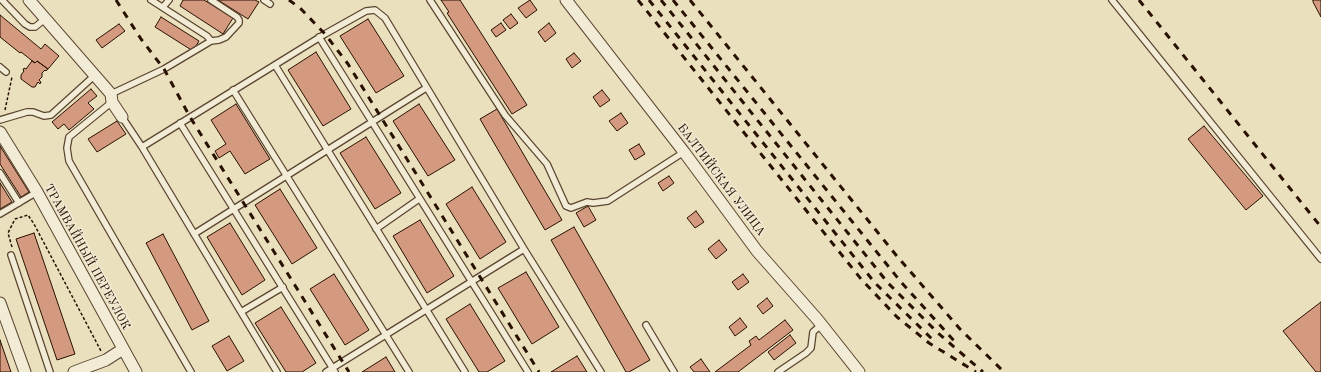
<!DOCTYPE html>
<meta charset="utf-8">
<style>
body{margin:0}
canvas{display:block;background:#ebe0be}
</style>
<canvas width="1321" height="372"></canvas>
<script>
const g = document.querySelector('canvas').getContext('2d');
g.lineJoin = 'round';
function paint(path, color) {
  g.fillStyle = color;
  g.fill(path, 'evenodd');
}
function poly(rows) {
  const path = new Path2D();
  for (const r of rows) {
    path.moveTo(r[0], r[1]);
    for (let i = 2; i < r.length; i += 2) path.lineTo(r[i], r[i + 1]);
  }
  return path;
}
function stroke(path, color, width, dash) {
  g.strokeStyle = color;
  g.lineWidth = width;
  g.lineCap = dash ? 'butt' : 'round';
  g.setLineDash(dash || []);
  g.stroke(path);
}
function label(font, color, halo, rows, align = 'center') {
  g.font = font + ' "Old Standard TT",serif';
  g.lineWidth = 3;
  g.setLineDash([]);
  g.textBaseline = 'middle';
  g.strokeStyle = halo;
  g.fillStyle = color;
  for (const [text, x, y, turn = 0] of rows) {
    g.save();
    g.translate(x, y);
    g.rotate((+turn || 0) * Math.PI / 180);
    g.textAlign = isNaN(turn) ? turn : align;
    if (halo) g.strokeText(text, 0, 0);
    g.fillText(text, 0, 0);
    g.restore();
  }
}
const building = poly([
 [183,0,204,0,233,18,223,34,180,6,183,0],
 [218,0,255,0,259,2,248,19,218,0],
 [441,0,460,0,527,105,512,114,447,13,449,12,441,0],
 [530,0,537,10,526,18,518,8,530,0],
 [1313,0,1321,0,1321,17,1313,2,1313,0],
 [511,14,518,23,510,29,503,20,511,14],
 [0,15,41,49,45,44,59,56,48,69,37,61,35,63,21,52,20,53,0,37,0,15],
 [161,17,199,41,193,51,155,27,161,17],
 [368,19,404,76,376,93,340,36,368,19],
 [501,23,506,30,496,37,491,30,501,23],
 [549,23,556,33,545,42,538,32,549,23],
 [119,24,125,31,102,48,96,40,119,24],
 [316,52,351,109,323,126,288,70,316,52],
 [574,53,581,61,572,68,566,59,574,53],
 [32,61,35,63,37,61,48,69,46,71,45,70,42,73,42,77,39,80,41,82,40,84,38,82,35,87,32,87,21,79,21,75,24,71,23,70,24,68,26,69,32,61],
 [91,89,97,96,88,103,94,109,69,130,64,124,58,129,52,122,91,89],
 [602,90,610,100,600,107,593,97,602,90],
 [236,104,270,159,245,174,230,151,219,158,215,151,226,144,211,120,236,104],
 [419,104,455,160,428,176,393,121,419,104],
 [497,109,562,220,545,230,480,119,497,109],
 [621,113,628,123,617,131,609,121,621,113],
 [117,121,126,134,97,152,88,139,117,121],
 [1204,126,1263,196,1246,210,1188,139,1204,126],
 [366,137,401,193,375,209,340,153,366,137],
 [639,144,645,154,635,160,629,150,639,144],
 [0,146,29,192,21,197,0,164,0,146],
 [669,176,674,183,663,191,658,183,669,176],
 [0,183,12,202,0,209,0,183],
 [472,187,506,242,480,259,446,204,472,187],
 [280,189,317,248,292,264,255,205,280,189],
 [588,206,596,220,584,227,576,213,588,206],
 [696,211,704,222,695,228,687,218,696,211],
 [420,220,454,276,427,293,393,236,420,220],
 [230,223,265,280,242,295,207,237,230,223],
 [574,227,650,360,629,372,626,372,551,240,574,227],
 [34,233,75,354,57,360,16,239,34,233],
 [163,234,209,321,192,330,146,243,163,234],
 [719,240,727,250,716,259,708,249,719,240],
 [526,272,559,327,532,344,498,288,526,272],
 [334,274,369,330,345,345,310,289,334,274],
 [743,274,749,282,738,290,732,282,743,274],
 [767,298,773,306,763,314,757,306,767,298],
 [1321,302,1321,372,1316,372,1283,331,1321,302],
 [470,304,505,361,487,372,479,372,446,319,470,304],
 [281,307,316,363,302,372,286,372,255,323,281,307],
 [740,318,747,327,735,336,729,327,740,318],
 [785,320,793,330,738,372,715,372,751,345,749,341,756,336,759,340,785,320],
 [790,335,796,343,774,360,768,352,790,335],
 [229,336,244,361,227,371,212,346,229,336],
 [0,340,11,372,0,372,0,340],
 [577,356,587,372,551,372,577,356],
 [386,357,395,372,362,372,386,357],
 [701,359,710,372,694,372,690,367,701,359]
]);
paint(building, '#d39a80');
stroke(building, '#291100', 1);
const service = poly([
 [2,0,25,24,30,27,35,27,45,19],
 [151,0,207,36,211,41],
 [264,0,270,4],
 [430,0,505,115,547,164,566,206,571,208,587,202,593,203,608,201,684,152],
 [1112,0,1321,259],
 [163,7,169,0],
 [319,37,528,372],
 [275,65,465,372],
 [0,67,6,72],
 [233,90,409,372],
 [111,94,164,69,211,41,219,40,226,37,239,23,239,20,237,17,211,0],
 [112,102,69,137,67,148,69,161,191,372],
 [122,117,142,147,277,372],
 [0,120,27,112,33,112,44,116,51,115,94,76],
 [180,123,335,372],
 [142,147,325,34,366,11,375,10,385,18,524,249,601,372],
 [0,173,19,203],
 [0,214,37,192],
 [376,229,419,199],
 [194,234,426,88],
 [11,255,50,372],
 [241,312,283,287],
 [646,325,674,372],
 [326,372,524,249],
 [778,372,806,353,811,348,813,332,821,325]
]);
const minor = poly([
 [29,0,111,94,112,102,122,117],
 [566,0,684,152,757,251,817,319,859,372],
 [0,132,37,192,136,372],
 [0,303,25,372],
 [74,372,106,360,123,349]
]);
stroke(service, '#5a4530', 8);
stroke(minor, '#5a4530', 13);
stroke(poly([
 [5,110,12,77],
 [12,247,8,233,15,219,28,215,34,224,101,351]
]), '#291100', 1.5, [3, 2]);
stroke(service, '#f2ebd5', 5.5);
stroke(minor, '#f2ebd5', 11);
stroke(poly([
 [116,0,141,39,164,69,190,117,349,372],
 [289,0,300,8,325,34,348,64,539,372],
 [638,0,861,279,897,317,929,343,976,372],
 [649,0,875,283,932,339],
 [661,0,888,283,938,333,983,372],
 [673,0,901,282,957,344],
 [690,0,896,255,960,329,1004,372],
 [1139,0,1321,227]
]), '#291100', 3, [7, 7]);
label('12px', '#291100', '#f2ebd5', [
 ["БАЛТИЙСКАЯ УЛИЦА",721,180,53],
 ["ТРАМВАЙНЫЙ ПЕРЕУЛОК",87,257,61]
]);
</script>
